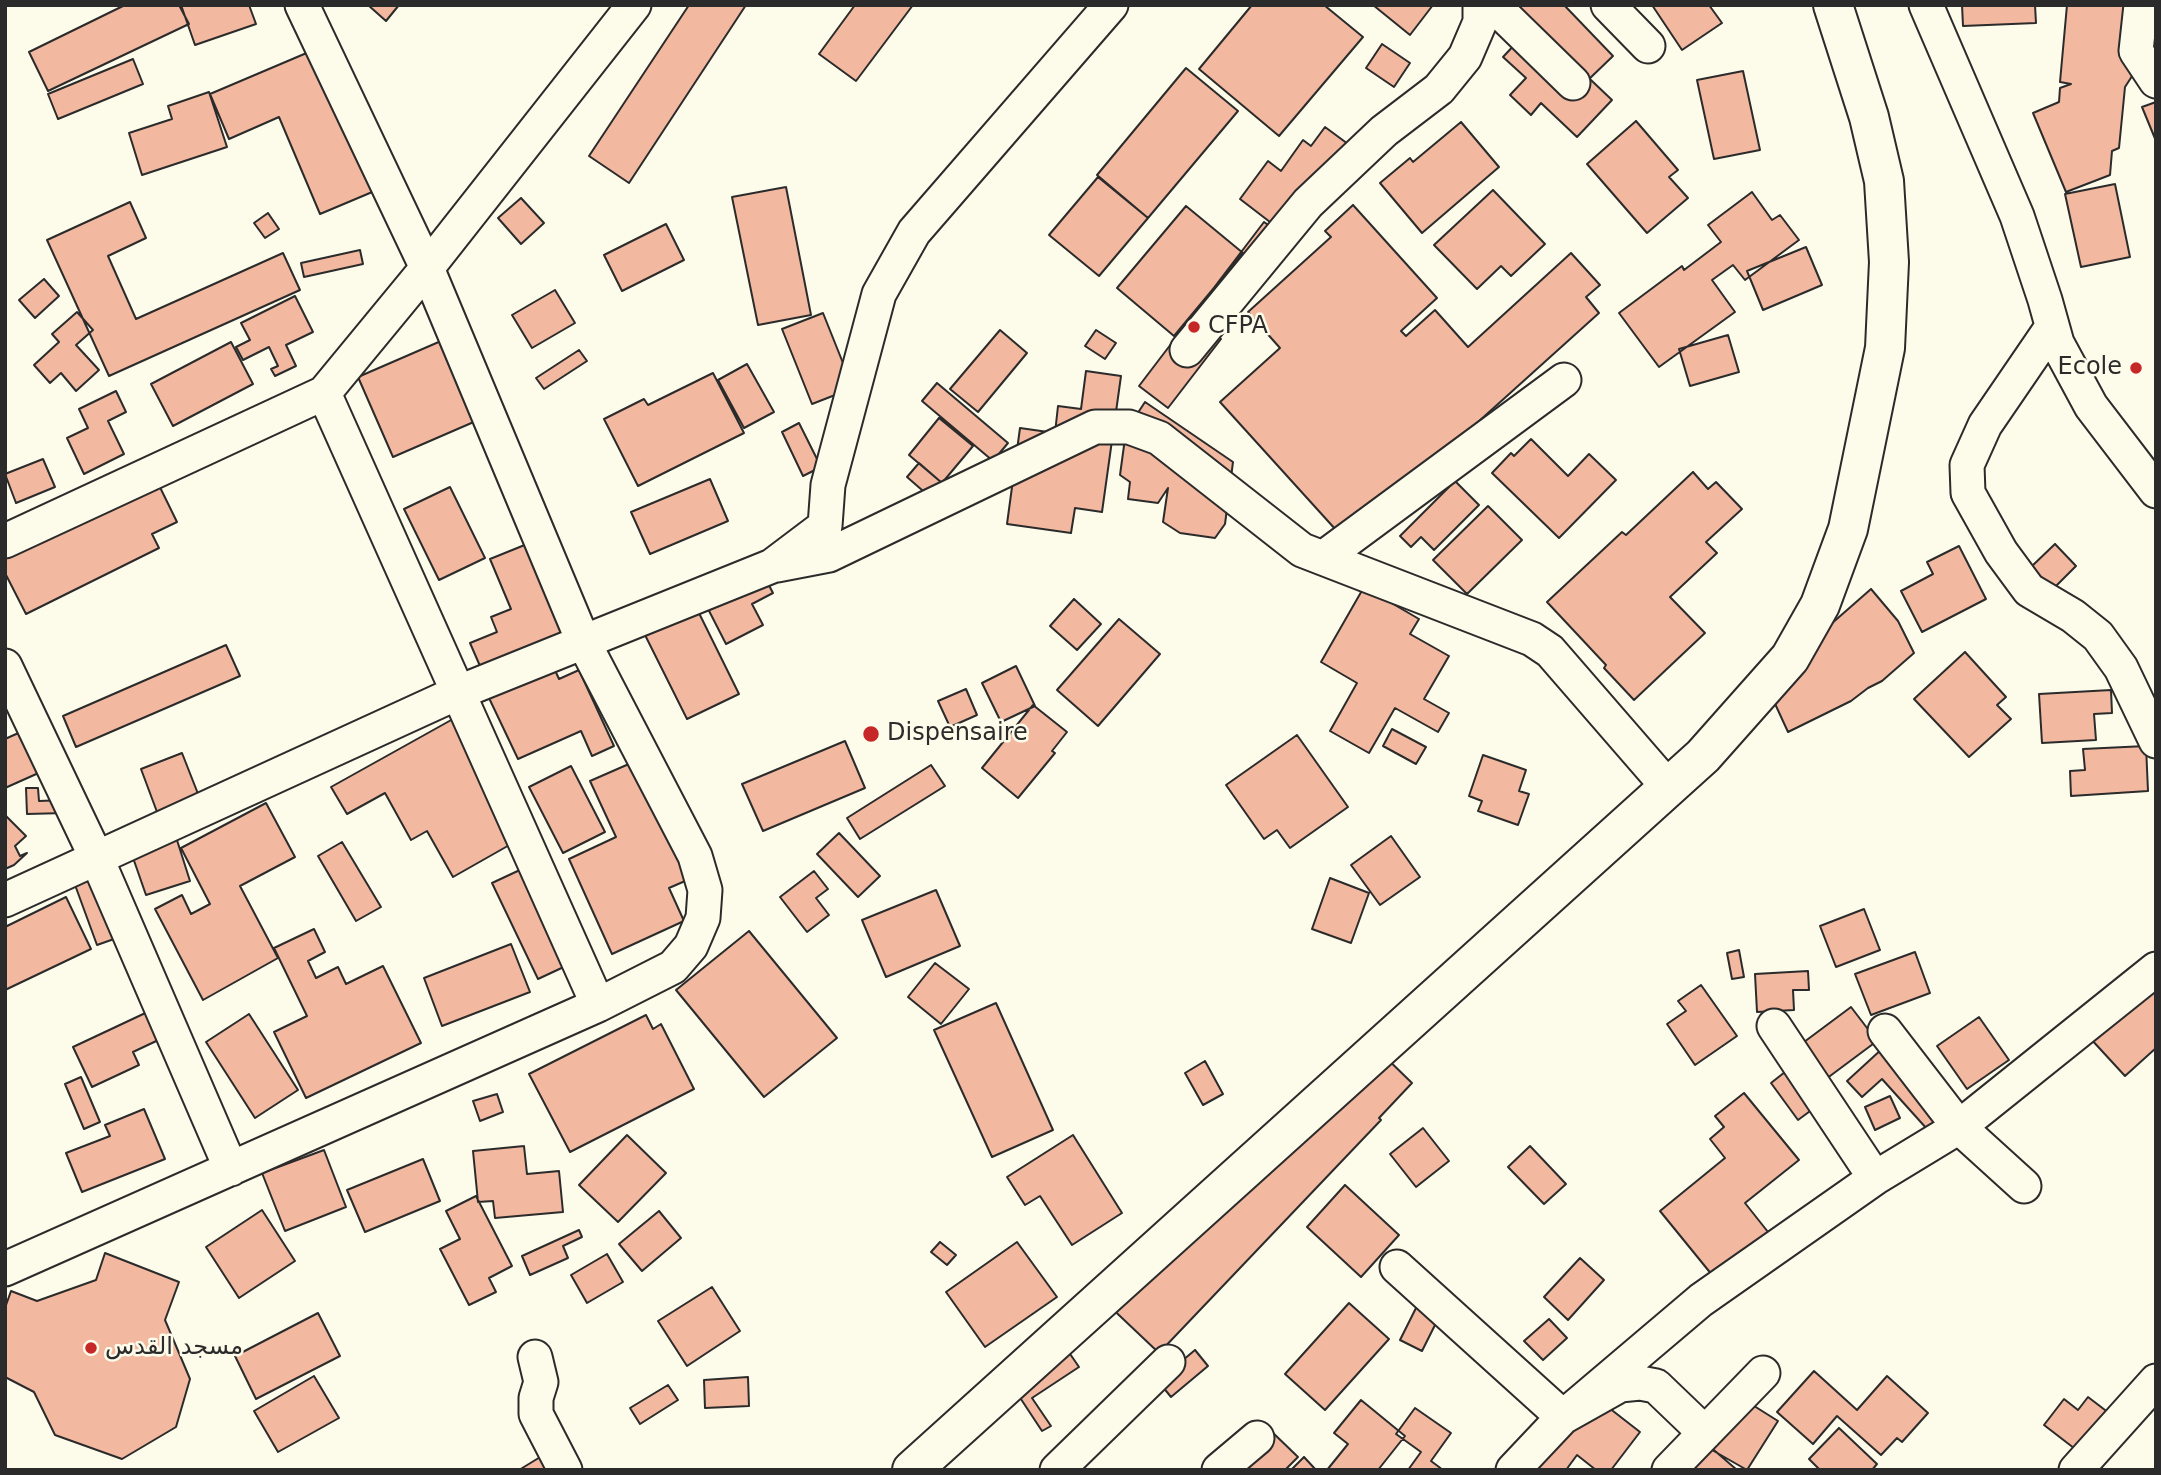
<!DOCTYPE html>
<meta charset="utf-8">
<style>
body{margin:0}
#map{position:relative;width:2161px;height:1475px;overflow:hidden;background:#fdfbea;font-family:"DejaVu Sans",sans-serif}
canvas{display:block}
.frame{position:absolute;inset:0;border:7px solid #2b2b2b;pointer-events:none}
</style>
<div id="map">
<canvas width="2161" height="1475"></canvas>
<div class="frame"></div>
</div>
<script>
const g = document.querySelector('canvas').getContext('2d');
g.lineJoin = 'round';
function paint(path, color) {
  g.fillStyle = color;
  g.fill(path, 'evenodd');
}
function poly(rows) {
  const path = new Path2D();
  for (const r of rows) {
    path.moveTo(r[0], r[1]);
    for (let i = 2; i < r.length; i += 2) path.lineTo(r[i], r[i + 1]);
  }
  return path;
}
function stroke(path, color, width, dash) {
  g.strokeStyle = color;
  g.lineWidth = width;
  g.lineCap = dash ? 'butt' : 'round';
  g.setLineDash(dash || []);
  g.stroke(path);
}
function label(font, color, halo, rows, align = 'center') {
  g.font = font + ' "DejaVu Sans","Noto Naskh Arabic",sans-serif';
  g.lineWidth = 5;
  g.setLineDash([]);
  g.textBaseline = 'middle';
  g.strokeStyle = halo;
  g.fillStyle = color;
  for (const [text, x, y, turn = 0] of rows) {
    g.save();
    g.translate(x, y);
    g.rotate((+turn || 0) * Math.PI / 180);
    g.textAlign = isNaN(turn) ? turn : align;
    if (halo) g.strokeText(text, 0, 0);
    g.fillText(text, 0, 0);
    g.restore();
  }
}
const building = poly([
 [125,5,179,5,189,24,48,91,29,52,125,5],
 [181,5,249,5,256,24,195,45,181,5],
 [368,5,399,5,386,21,368,5],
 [689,5,746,5,629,183,589,156,689,5],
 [855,5,913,5,856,81,819,54,855,5],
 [1252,5,1324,5,1363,37,1279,136,1199,69,1252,5],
 [1373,5,1433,5,1410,35,1373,5],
 [1511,5,1564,5,1613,56,1586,82,1511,5],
 [1652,5,1709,5,1722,23,1682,50,1652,5],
 [1962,5,2035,5,2036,23,1963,26,1962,5],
 [2067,5,2143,5,2137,60,2156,30,2156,82,2136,70,2125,87,2119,148,2112,151,2110,175,2066,192,2033,113,2059,102,2060,88,2071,84,2060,82,2067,5],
 [1533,25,1612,100,1577,137,1541,103,1531,115,1510,95,1526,78,1503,57,1533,25],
 [1382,44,1410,63,1394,87,1366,68,1382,44],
 [316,49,377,190,320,214,279,117,229,139,210,94,316,49],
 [133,59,143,84,58,119,48,94,133,59],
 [1186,68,1238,111,1148,218,1097,175,1186,68],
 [1743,71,1760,150,1714,159,1697,80,1743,71],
 [209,92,227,147,142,175,129,133,172,119,168,106,209,92],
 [2156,102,2156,141,2142,107,2156,102],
 [1636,121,1678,170,1669,177,1688,198,1647,233,1587,164,1636,121],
 [1461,122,1499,167,1422,233,1380,183,1410,158,1413,162,1461,122],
 [1325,127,1348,144,1283,232,1240,199,1268,161,1281,171,1303,140,1311,146,1325,127],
 [1098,177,1148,218,1099,276,1049,235,1098,177],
 [2115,184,2130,257,2081,267,2065,194,2115,184],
 [786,187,811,315,758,325,732,197,786,187],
 [1493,190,1545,244,1511,276,1501,266,1477,289,1434,245,1493,190],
 [1752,192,1772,220,1780,215,1799,240,1745,280,1733,265,1712,280,1735,312,1659,367,1619,313,1682,266,1684,270,1721,242,1708,225,1752,192],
 [521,198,544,223,521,244,498,218,521,198],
 [130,202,146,238,108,256,136,319,283,253,300,290,109,376,47,240,130,202],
 [1353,205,1437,298,1401,331,1406,336,1435,310,1468,347,1571,253,1600,285,1586,297,1599,313,1346,541,1220,402,1280,348,1248,312,1331,237,1325,231,1353,205],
 [1186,206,1243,253,1174,336,1117,288,1186,206],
 [268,213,279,229,265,238,254,223,268,213],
 [1264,222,1281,234,1209,330,1221,339,1168,408,1139,386,1264,222],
 [666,224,684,260,622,291,604,255,666,224],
 [1806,247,1822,285,1763,310,1747,271,1806,247],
 [360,250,363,264,304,277,301,263,360,250],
 [44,279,59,296,35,318,19,300,44,279],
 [555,290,575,323,532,348,512,315,555,290],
 [295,296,313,332,286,345,296,366,275,376,271,369,278,366,269,347,243,360,236,347,250,340,241,323,295,296],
 [77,312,93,330,76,345,99,370,76,391,61,373,50,383,34,365,59,342,52,334,77,312],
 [823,313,853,388,812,404,782,329,823,313],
 [1000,330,1027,353,978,412,950,389,1000,330],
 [1096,330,1116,343,1105,359,1085,346,1096,330],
 [1728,335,1739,372,1690,386,1679,349,1728,335],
 [441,341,476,421,393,457,358,377,441,341],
 [231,342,253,384,173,426,151,384,231,342],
 [579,350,587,361,544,389,536,378,579,350],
 [747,364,774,412,744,428,718,380,747,364],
 [1086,371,1121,376,1102,512,1075,508,1071,533,1007,524,1020,428,1055,433,1058,406,1081,409,1086,371],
 [713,373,744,433,638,486,604,419,644,399,648,405,713,373],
 [937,383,1008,443,993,461,922,401,937,383],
 [116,391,126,412,108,421,124,454,84,474,67,438,88,428,79,409,116,391],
 [1145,402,1233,462,1225,524,1215,538,1180,533,1163,522,1168,488,1158,503,1128,499,1130,482,1120,475,1126,431,1145,402],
 [939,418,973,446,942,483,909,455,939,418],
 [799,423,821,467,803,476,782,432,799,423],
 [1531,439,1568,476,1589,454,1616,480,1559,538,1492,473,1511,453,1514,456,1531,439],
 [43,459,55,487,16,503,5,474,43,459],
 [919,463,942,483,930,497,907,477,919,463],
 [1693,472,1708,489,1716,482,1742,509,1706,542,1717,553,1670,597,1705,633,1634,700,1604,668,1606,665,1547,602,1622,532,1626,535,1693,472],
 [154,475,177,522,152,534,159,548,26,614,5,573,5,548,154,475],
 [710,479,728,521,650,554,631,512,710,479],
 [1455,481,1479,505,1434,550,1421,537,1411,547,1400,536,1455,481],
 [450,487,485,558,439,580,404,509,450,487],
 [1488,506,1522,540,1467,594,1433,560,1488,506],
 [542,538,578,626,480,666,470,643,497,632,491,617,511,609,490,559,542,538],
 [2055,544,2076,566,2053,589,2031,567,2055,544],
 [1959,546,1986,599,1922,632,1901,591,1933,574,1927,562,1959,546],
 [763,574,773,593,752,604,763,625,726,644,705,603,763,574],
 [1364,587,1419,619,1410,634,1449,656,1424,699,1449,713,1438,732,1395,708,1369,753,1330,731,1357,683,1321,662,1364,587],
 [1871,589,1898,621,1914,653,1882,681,1868,688,1851,701,1788,732,1765,682,1871,589],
 [1074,599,1101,624,1077,650,1050,626,1074,599],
 [696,607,739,694,687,719,644,633,696,607],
 [1119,619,1160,654,1098,726,1057,690,1119,619],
 [226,645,240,676,76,747,63,716,226,645],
 [1965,652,2006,697,1997,705,2011,719,1969,757,1914,699,1965,652],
 [1016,666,1035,706,1001,722,982,683,1016,666],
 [554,668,559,679,579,670,614,746,592,756,581,731,518,759,489,698,554,668],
 [966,689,977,715,950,727,938,701,966,689],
 [2111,690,2112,713,2094,714,2096,740,2042,743,2039,694,2111,690],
 [1033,705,1067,732,1052,751,1055,753,1018,798,982,768,1033,705],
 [453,719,520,839,453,877,427,831,411,840,385,793,347,814,331,787,453,719],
 [34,726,52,767,5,788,5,739,34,726],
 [1392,729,1426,747,1416,764,1383,746,1392,729],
 [1297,735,1348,807,1290,848,1277,830,1264,839,1226,785,1297,735],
 [845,741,865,788,763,831,742,784,845,741],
 [2146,746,2148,791,2071,796,2070,771,2085,770,2083,749,2146,746],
 [182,753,202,804,160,820,141,769,182,753],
 [1483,755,1526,770,1519,791,1529,794,1518,825,1478,811,1482,801,1469,796,1483,755],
 [638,760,692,878,669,888,684,921,612,954,569,859,616,837,590,781,638,760],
 [931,765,945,786,860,839,847,818,931,765],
 [571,766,605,832,563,853,529,787,571,766],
 [26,788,38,788,39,801,65,800,65,813,27,814,26,788],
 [266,803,295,857,240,886,278,958,203,1000,155,909,182,895,191,914,210,904,181,848,266,803],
 [5,815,26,836,15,846,20,856,27,853,14,865,5,869,5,815],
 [839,833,880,876,858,897,817,854,839,833],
 [1391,836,1420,877,1380,905,1351,865,1391,836],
 [176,837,190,881,146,895,131,852,176,837],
 [342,842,381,907,356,921,318,856,342,842],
 [105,862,131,933,97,945,71,874,105,862],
 [537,862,583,958,538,979,492,883,537,862],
 [814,871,828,889,816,898,829,915,807,932,780,897,814,871],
 [1330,878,1369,893,1351,943,1312,929,1330,878],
 [936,890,960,946,886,977,862,920,936,890],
 [66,897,91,949,5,990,5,927,66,897],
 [1864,909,1880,950,1836,967,1820,926,1864,909],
 [314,929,325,952,308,961,316,978,338,967,346,984,383,966,421,1043,306,1098,274,1032,307,1016,274,948,314,929],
 [749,931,837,1038,764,1097,676,990,749,931],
 [511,944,530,992,442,1026,424,978,511,944],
 [1739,950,1744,977,1732,979,1727,953,1739,950],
 [1915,952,1930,993,1871,1015,1855,974,1915,952],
 [935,963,969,989,941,1024,908,997,935,963],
 [1808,971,1809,990,1793,990,1794,1010,1757,1012,1755,974,1808,971],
 [1701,985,1737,1036,1695,1065,1667,1024,1686,1011,1678,1001,1701,985],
 [2149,986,2156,993,2156,1048,2125,1076,2090,1038,2149,986],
 [996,1003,1053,1130,992,1157,934,1030,996,1003],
 [1851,1007,1877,1041,1826,1079,1800,1045,1851,1007],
 [156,1008,169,1035,133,1052,139,1065,92,1087,73,1047,156,1008],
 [249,1014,298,1090,255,1118,206,1042,249,1014],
 [646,1015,653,1029,661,1024,694,1089,570,1152,529,1074,646,1015],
 [1979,1017,2009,1060,1967,1089,1937,1046,1979,1017],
 [1375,1047,1412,1083,1379,1118,1381,1120,1159,1353,1103,1300,1375,1047],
 [1883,1048,1949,1108,1927,1129,1882,1079,1862,1097,1847,1081,1883,1048],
 [1205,1061,1223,1094,1203,1105,1185,1073,1205,1061],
 [1790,1068,1817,1106,1798,1120,1771,1083,1790,1068],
 [81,1077,100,1122,84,1129,65,1084,81,1077],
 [1744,1093,1799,1160,1745,1203,1772,1237,1717,1281,1660,1211,1725,1158,1710,1139,1724,1127,1715,1116,1744,1093],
 [497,1094,503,1112,480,1121,473,1101,497,1094],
 [1890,1096,1900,1118,1875,1130,1865,1107,1890,1096],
 [144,1109,165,1159,82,1192,66,1153,110,1136,105,1125,144,1109],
 [1423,1128,1449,1161,1416,1187,1390,1154,1423,1128],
 [627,1135,666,1173,618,1222,579,1185,627,1135],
 [1073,1135,1122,1213,1072,1245,1040,1196,1025,1205,1007,1177,1073,1135],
 [524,1146,527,1174,559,1171,563,1212,495,1218,493,1201,478,1202,473,1151,524,1146],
 [1530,1146,1566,1184,1544,1204,1508,1167,1530,1146],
 [324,1150,346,1207,285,1231,262,1173,324,1150],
 [423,1159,440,1201,365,1232,347,1190,423,1159],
 [1345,1185,1399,1235,1361,1277,1307,1227,1345,1185],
 [476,1196,512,1266,489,1278,496,1292,469,1305,440,1249,460,1239,446,1211,476,1196],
 [262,1210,295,1261,239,1298,206,1247,262,1210],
 [659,1211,681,1238,642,1271,619,1244,659,1211],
 [579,1230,582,1237,563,1246,568,1258,530,1275,522,1256,579,1230],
 [940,1242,956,1255,947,1265,931,1252,940,1242],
 [1017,1242,1057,1297,985,1347,946,1292,1017,1242],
 [105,1253,179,1282,165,1320,190,1379,176,1427,122,1459,55,1435,34,1392,5,1377,5,1308,11,1291,37,1301,96,1280,105,1253],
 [607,1254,623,1282,587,1303,571,1275,607,1254],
 [1580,1258,1604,1280,1568,1320,1544,1297,1580,1258],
 [712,1287,740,1331,687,1366,658,1321,712,1287],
 [1419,1302,1441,1313,1422,1351,1400,1340,1419,1302],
 [1349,1303,1389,1339,1325,1410,1285,1374,1349,1303],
 [318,1313,340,1356,256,1399,235,1356,318,1313],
 [1549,1319,1567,1338,1543,1360,1524,1341,1549,1319],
 [1066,1348,1079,1367,1032,1398,1051,1426,1042,1431,1011,1384,1066,1348],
 [1195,1350,1208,1366,1171,1397,1158,1381,1195,1350],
 [1814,1371,1857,1410,1887,1376,1928,1413,1902,1442,1897,1438,1881,1455,1837,1416,1813,1444,1777,1412,1814,1371],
 [314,1376,339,1418,278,1452,254,1411,314,1376],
 [748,1377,749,1406,705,1408,704,1380,748,1377],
 [668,1385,678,1400,640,1424,630,1408,668,1385],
 [1586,1390,1640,1432,1611,1470,1596,1470,1577,1455,1566,1470,1525,1470,1586,1390],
 [2088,1397,2122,1423,2092,1462,2044,1425,2064,1399,2078,1410,2088,1397],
 [1743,1399,1778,1421,1747,1470,1712,1450,1743,1399],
 [1361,1400,1405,1436,1378,1470,1327,1470,1348,1444,1334,1433,1361,1400],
 [1415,1408,1451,1433,1431,1461,1443,1470,1408,1470,1421,1452,1396,1434,1415,1408],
 [1839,1428,1877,1464,1872,1470,1820,1470,1809,1459,1839,1428],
 [1270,1430,1298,1457,1285,1470,1230,1470,1270,1430],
 [1700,1438,1737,1470,1673,1470,1700,1438],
 [550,1451,562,1470,519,1470,550,1451],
 [1304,1457,1316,1470,1291,1470,1304,1457]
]);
paint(building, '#f2b8a0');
stroke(building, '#2b2b2b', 2);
const minor = poly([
 [1493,5,1573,83],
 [1608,5,1648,46],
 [1926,5,2017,216,2045,300,2057,343,2091,406,2156,491],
 [2141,5,2136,51,2156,81],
 [2052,327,1985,425,1967,465,1968,493,2001,552,2029,590,2073,616,2098,636,2121,668,2156,741],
 [1187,350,1308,203,1384,131,1439,89,1465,57,1480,22,1480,5],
 [324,393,427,268,634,5],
 [5,541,324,393,598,1005],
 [1323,558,1564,380],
 [777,565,829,555,1095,427,1129,427,1159,438,1302,550,1532,639,1550,651,1668,787],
 [5,666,97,859,231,1169],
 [5,900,457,693,772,566,825,526,828,485,879,294,914,232,1111,5],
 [1774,1026,1875,1178],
 [1885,1031,1959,1127,2024,1186],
 [1397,1267,1563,1417,1620,1385,1640,1383,1656,1386,1705,1433],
 [5,1269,598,1005,673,967,691,946,703,918,705,890,695,856,583,641,427,268,302,5],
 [535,1357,541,1382,536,1398,536,1414,565,1470],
 [1057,1470,1168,1362],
 [1219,1470,1257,1438],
 [1513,1470,1563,1417,1701,1300,1875,1178,1959,1127,2156,969],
 [1669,1470,1763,1373],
 [2076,1470,2156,1381]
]);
const major = poly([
 [912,1470,1703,756,1790,658,1820,605,1848,529,1885,348,1889,262,1884,181,1869,117,1833,5]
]);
stroke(minor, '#2b2b2b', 37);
stroke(major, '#2b2b2b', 42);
stroke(minor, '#fdfbea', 33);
stroke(major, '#fdfbea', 38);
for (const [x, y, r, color] of [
 [1194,327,7,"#c62828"],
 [2136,368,7,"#c62828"],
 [871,734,9,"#c62828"],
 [91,1348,7,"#c62828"]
]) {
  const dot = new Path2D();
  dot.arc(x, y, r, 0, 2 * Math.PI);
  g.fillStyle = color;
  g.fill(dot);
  stroke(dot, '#fdfbea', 2.5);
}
label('24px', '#2b2b2b', '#fdfbea', [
 ["CFPA",1208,327],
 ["Ecole",2122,368,"right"],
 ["Dispensaire",887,734],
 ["مسجد القدس",105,1348]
], 'left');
</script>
